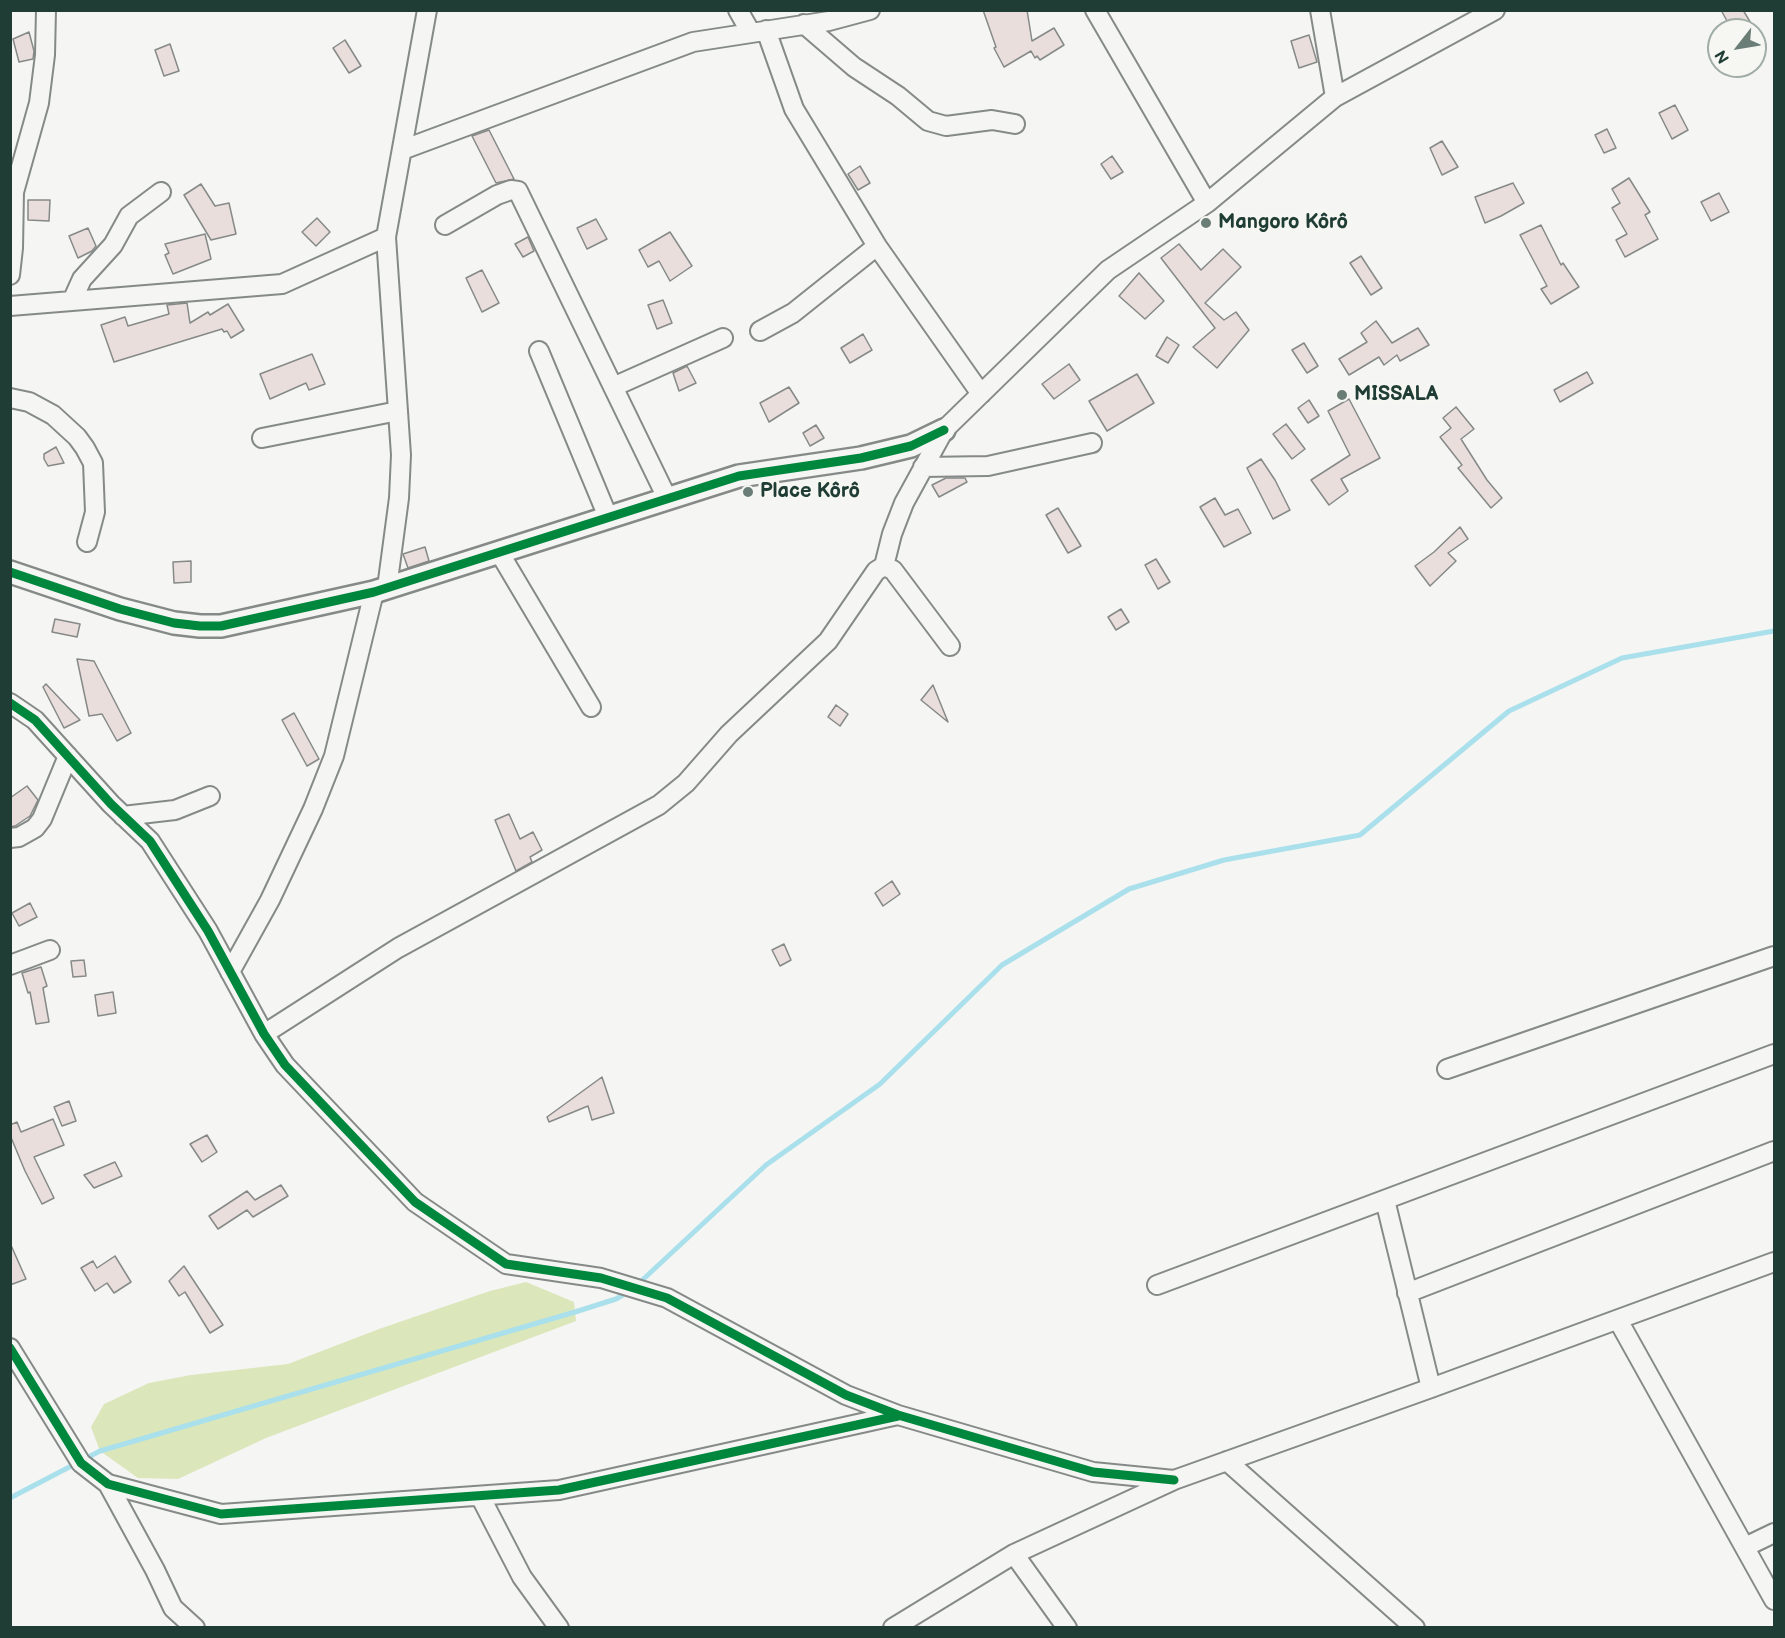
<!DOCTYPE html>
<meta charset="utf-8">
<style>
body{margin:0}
#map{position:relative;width:1785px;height:1638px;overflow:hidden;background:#f5f5f3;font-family:"Balsamiq Sans",sans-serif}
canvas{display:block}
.frame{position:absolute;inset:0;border:12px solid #1f3d34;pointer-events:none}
.north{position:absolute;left:1707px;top:18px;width:60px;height:60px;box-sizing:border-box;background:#f6f6f2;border:2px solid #a0aca6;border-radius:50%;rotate:239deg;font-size:16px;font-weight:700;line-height:24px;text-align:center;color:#1f3d34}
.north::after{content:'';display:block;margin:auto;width:21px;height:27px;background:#6a7d77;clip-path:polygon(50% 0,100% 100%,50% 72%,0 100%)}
</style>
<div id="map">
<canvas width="1785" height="1638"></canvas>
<div class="frame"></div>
<div class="north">N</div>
</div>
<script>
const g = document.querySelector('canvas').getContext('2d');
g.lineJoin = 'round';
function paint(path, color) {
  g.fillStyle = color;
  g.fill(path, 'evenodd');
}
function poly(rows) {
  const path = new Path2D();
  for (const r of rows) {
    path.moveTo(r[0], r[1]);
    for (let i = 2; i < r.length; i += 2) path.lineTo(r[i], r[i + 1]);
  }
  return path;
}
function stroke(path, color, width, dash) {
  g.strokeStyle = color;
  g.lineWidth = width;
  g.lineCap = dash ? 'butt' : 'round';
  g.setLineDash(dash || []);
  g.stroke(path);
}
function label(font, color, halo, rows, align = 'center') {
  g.font = font + ' "Balsamiq Sans",sans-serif';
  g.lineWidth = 6;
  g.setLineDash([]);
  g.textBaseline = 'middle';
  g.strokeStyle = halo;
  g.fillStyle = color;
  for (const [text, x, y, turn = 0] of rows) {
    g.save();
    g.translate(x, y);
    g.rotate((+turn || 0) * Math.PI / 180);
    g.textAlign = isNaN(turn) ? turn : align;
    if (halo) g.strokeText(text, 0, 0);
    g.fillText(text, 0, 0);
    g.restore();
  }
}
paint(poly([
 [526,1282,574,1302,576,1321,266,1438,178,1479,138,1478,100,1451,91,1427,104,1404,149,1383,191,1375,288,1364,379,1329,490,1291]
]), '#dce6bb');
stroke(poly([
 [637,1285,766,1165,880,1084,1002,965,1129,889,1224,860,1360,835,1509,711,1622,658,1774,631],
 [10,1498,100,1451,575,1312,616,1299,630,1291]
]), '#a9e0eb', 5);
const building = poly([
 [983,10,1027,10,1032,41,1054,28,1064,45,1040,60,1037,56,1035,58,1031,51,1004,67,994,48,996,47,983,10],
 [1721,10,1743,10,1755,30,1732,30,1721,10],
 [29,32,34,51,33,59,19,62,13,39,29,32],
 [1309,35,1317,62,1299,68,1291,41,1309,35],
 [345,40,361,66,349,73,333,48,345,40],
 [170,44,179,71,164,76,155,50,170,44],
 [1675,105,1688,130,1672,139,1659,113,1675,105],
 [1607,129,1616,148,1604,153,1595,135,1607,129],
 [489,130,514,179,496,183,472,136,489,130],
 [1442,141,1458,167,1442,175,1430,148,1442,141],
 [1112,156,1123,172,1111,179,1101,164,1112,156],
 [860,166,870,183,858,190,848,174,860,166],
 [1629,178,1650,212,1645,215,1658,239,1625,257,1616,240,1627,234,1612,208,1620,203,1612,189,1629,178],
 [1513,183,1524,203,1501,216,1485,223,1475,197,1513,183],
 [201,184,215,206,229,203,236,234,211,240,184,195,201,184],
 [1719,193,1729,212,1711,221,1701,202,1719,193],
 [28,200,50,200,49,221,28,220,28,200],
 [317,218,330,232,316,246,302,232,317,218],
 [596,219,607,239,587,249,577,228,596,219],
 [1541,225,1561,265,1563,263,1579,287,1551,304,1541,289,1547,286,1520,235,1541,225],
 [88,228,96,246,92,251,78,258,69,236,88,228],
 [670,232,692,266,670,281,659,261,648,267,639,250,670,232],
 [205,234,211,259,173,274,165,255,169,253,165,244,205,234],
 [528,237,534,251,523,257,515,244,528,237],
 [1179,244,1201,270,1223,249,1241,267,1205,303,1224,320,1236,312,1249,330,1217,368,1193,347,1215,328,1161,258,1179,244],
 [1361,256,1382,288,1371,295,1350,263,1361,256],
 [482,270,499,303,482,312,466,278,482,270],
 [1139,273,1164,301,1145,319,1119,296,1139,273],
 [663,300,672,323,657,329,648,305,663,300],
 [187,303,190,323,208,312,210,315,228,304,244,330,231,338,227,331,224,332,222,329,114,362,101,325,125,317,128,326,169,314,167,305,187,303],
 [1376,321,1392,343,1418,328,1429,345,1400,361,1397,355,1384,365,1379,357,1349,375,1339,359,1367,342,1361,333,1376,321],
 [863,334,872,350,850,363,841,348,863,334],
 [1167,337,1179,345,1168,363,1156,356,1167,337],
 [1304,343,1318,366,1307,373,1292,350,1304,343],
 [312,354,325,384,309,390,306,383,270,399,260,374,312,354],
 [1069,364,1080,380,1054,399,1042,384,1069,364],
 [687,366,696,383,679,391,673,373,687,366],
 [1587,372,1593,383,1560,402,1554,390,1587,372],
 [1137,374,1154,403,1107,431,1089,401,1137,374],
 [789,387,799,403,769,422,760,403,789,387],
 [1349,399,1380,458,1341,479,1348,491,1329,505,1311,480,1350,455,1328,411,1349,399],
 [1309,400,1319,416,1308,423,1298,408,1309,400],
 [1456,407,1474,429,1461,439,1487,480,1502,498,1491,508,1458,468,1462,465,1440,437,1451,428,1443,418,1456,407],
 [1286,424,1305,449,1292,459,1273,434,1286,424],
 [816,425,824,438,810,446,803,433,816,425],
 [56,447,64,463,48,466,44,459,44,454,56,447],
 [1261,459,1275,480,1290,510,1273,519,1247,468,1261,459],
 [946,478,965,478,967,482,939,497,932,485,946,478],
 [1215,498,1225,515,1238,509,1251,533,1224,547,1200,507,1215,498],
 [1058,508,1081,546,1068,553,1046,515,1058,508],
 [1460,527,1468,539,1448,553,1456,561,1430,586,1415,566,1434,552,1460,527],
 [425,547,429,561,408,568,403,554,425,547],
 [1156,559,1170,582,1158,589,1145,565,1156,559],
 [191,561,191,582,174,583,173,562,191,561],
 [1121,609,1129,622,1116,630,1108,617,1121,609],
 [55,619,80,624,77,637,52,632,55,619],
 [77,659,94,661,131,733,117,741,102,714,89,716,77,659],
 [46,684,80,720,64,728,43,687,46,684],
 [933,685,948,722,921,700,933,685],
 [836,705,848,714,840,726,828,717,836,705],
 [294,713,319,759,307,766,282,720,294,713],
 [27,786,38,800,30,816,15,826,10,827,10,798,27,786],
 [509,814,520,839,533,832,542,850,530,857,532,862,516,871,495,820,509,814],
 [892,881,900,894,883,906,875,893,892,881],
 [30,903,37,917,19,926,12,913,30,903],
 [784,944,791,960,780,966,772,950,784,944],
 [84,960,86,976,73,977,71,961,84,960],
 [41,967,47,986,43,988,49,1022,36,1024,30,992,28,993,22,973,41,967],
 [113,992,116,1013,98,1016,95,995,113,992],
 [602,1077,614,1113,592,1120,588,1106,549,1122,547,1117,602,1077],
 [69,1101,76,1121,62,1126,54,1107,69,1101],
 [53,1119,64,1145,34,1157,54,1198,42,1204,25,1171,10,1135,10,1125,17,1122,21,1132,53,1119],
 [207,1135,217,1152,202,1162,190,1144,207,1135],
 [115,1162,122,1176,94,1188,84,1175,115,1162],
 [281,1185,288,1196,253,1217,247,1210,218,1229,209,1216,247,1191,255,1200,281,1185],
 [10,1243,26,1279,10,1285,10,1243],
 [115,1256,131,1282,114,1293,107,1283,95,1291,81,1268,93,1261,97,1268,115,1256],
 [184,1266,223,1325,210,1333,185,1292,179,1296,169,1281,184,1266]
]);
paint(building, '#eadedc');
stroke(building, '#858a88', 1.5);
const minor = poly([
 [738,10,751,33],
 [1095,10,1207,203],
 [1320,10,1335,97],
 [804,24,854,67,898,96,928,121,946,126,992,120,1015,124],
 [766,30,794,109,877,246,981,394],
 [402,150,693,42,829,21,870,10],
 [445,225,497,195,511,190,518,191,667,498],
 [10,275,13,248,14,192,39,103,45,55,46,10],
 [72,301,82,279,113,245,129,216,161,192],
 [10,306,282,284,386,237],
 [760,331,793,313,877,246],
 [539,351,608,517],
 [613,387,723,338],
 [10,398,29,402,53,415,77,437,85,448,93,463,95,512,87,542],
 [262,438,398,411],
 [923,467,988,466,1092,443],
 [499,552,591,707],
 [884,566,892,534,904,503,944,430,1108,270,1207,203,1335,97,1495,10],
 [387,588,399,498,401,455,386,237,427,10],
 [10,703,35,720,111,804,150,841,208,931,264,1034,285,1065,415,1202,506,1264,601,1278,667,1298,846,1395,898,1415,1093,1472,1174,1480],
 [123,816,175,810,210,796],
 [10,838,19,837,35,828,42,819,68,756],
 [10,965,50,950],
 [230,972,270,900,313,809,334,756,374,592],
 [264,1034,398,948,659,805,686,783,729,734,828,641,876,571,884,566,893,570,950,646],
 [1447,1069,1774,956],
 [1385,1200,1431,1388],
 [1157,1285,1774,1054],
 [1407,1293,1774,1151],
 [1618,1320,1774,1600],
 [10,1348,81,1463,108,1484,221,1514,559,1490,898,1415],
 [1227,1461,1415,1628],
 [108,1484,155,1570,173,1608,195,1628],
 [480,1496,522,1577,559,1628],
 [1745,1547,1774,1533],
 [1014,1554,1067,1628],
 [893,1628,1014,1554,1174,1480,1431,1388,1774,1262]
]);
const tertiary = poly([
 [10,572,120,609,174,623,200,626,221,626,374,592,739,476,861,458,911,446,944,430]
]);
stroke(minor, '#858a88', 22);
stroke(tertiary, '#858a88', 26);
stroke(minor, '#f5f5f3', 18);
stroke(tertiary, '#f5f5f3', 21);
stroke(poly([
 [10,572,120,609,174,623,200,626,221,626,374,592,739,476,861,458,911,446,944,430],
 [10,703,35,720,111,804,150,841,208,931,264,1034,285,1065,415,1202,506,1264,601,1278,667,1298,846,1395,898,1415,1093,1472,1174,1480],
 [10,1348,81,1463,108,1484,221,1514,559,1490,898,1416]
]), '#00873e', 9);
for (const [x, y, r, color] of [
 [1206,223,6,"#6a7d77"],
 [1342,395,6,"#6a7d77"],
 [748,492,6,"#6a7d77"]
]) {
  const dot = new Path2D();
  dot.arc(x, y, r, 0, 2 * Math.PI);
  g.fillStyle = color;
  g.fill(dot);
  stroke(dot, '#f6f6f2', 2);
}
label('bold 20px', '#1f3d34', '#f6f6f2', [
 ["Mangoro Kôrô",1218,223],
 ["MISSALA",1354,395],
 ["Place Kôrô",760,492]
], 'left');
</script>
